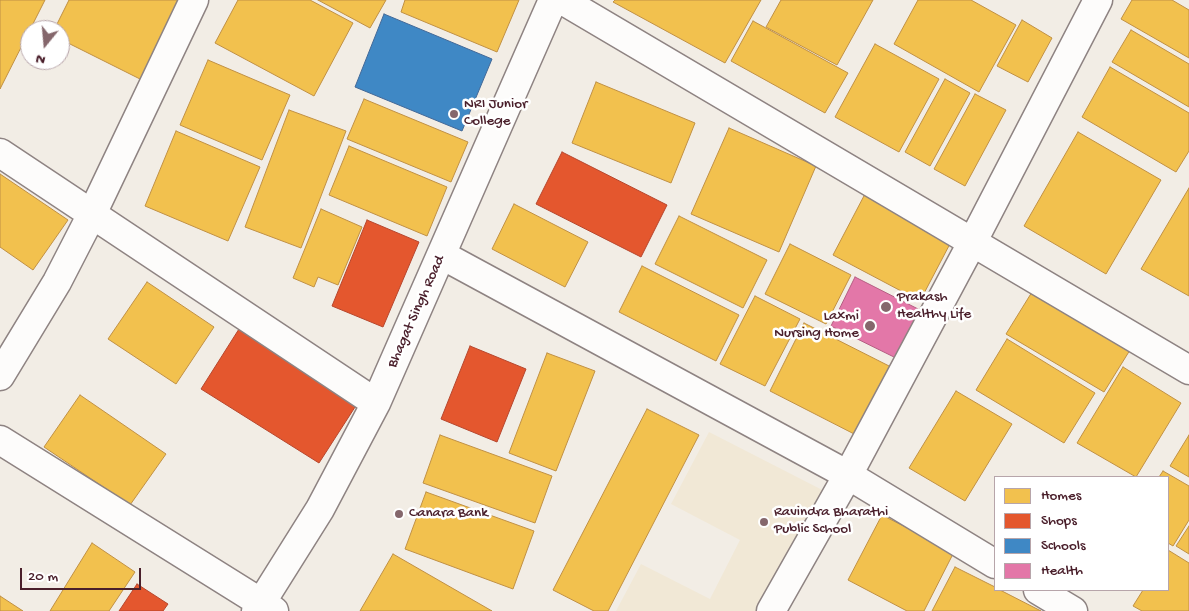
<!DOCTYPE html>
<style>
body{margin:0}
#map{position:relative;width:1189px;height:611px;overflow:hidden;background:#f2ede5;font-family:"Gochi Hand",sans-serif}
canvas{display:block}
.legend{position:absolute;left:994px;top:476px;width:175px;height:115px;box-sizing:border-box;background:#fff;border:1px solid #b7a5aa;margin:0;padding:6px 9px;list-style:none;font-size:15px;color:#4a1f2b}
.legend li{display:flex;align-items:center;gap:10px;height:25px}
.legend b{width:25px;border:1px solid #b7a5aa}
.north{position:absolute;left:20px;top:20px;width:50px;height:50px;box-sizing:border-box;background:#fff;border:1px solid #b7a5aa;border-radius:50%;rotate:197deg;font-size:14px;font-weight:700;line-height:20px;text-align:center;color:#4a1f2b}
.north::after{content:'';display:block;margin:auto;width:18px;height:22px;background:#85676c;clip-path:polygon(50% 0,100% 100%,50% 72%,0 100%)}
.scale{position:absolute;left:20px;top:568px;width:121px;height:22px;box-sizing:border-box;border:2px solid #4a1f2b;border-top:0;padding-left:6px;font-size:15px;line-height:18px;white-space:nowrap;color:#4a1f2b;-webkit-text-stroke:4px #fff;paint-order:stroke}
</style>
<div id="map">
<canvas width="1189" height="611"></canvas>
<ul class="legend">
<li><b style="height:14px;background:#f2c14e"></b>Homes</li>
<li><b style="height:14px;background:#e4572e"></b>Shops</li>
<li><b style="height:14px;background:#3f88c5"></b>Schools</li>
<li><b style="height:14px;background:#e377a8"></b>Health</li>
</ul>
<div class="north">N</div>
<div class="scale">20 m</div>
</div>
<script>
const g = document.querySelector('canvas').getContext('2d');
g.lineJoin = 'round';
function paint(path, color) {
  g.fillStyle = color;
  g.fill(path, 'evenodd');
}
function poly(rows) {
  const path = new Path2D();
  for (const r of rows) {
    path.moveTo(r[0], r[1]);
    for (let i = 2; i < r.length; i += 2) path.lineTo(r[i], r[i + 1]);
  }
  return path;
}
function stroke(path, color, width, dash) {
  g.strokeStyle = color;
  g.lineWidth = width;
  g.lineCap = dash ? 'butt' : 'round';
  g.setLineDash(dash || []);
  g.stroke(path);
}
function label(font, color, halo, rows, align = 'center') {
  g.font = font + ' "Gochi Hand",sans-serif';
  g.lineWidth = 5;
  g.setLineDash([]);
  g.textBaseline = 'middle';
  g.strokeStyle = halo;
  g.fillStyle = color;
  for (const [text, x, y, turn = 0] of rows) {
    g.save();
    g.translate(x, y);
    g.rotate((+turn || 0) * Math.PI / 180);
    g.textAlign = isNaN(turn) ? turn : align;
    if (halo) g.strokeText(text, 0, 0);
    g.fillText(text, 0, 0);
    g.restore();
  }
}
paint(poly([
 [709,432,836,497,778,611,616,611,641,564,710,599,740,540,671,504]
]), '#f1e8d6');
const homes = poly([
 [0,0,45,0,0,89,0,0],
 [69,0,194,0,152,85,60,39,60,30,54,30,69,0],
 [238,0,310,0,353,23,314,96,215,43,238,0],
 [318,0,386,0,370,28,318,0],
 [405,0,519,0,497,52,401,12,405,0],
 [615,0,761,0,725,63,613,2,615,0],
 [781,0,873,0,837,65,766,27,781,0],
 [918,0,971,0,1016,25,979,92,894,44,918,0],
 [1132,0,1172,0,1189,10,1189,58,1121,19,1132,0],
 [1022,20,1052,38,1028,82,997,66,1022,20],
 [753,21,848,73,825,113,731,61,753,21],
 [1131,30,1189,64,1189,107,1112,62,1131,30],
 [875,44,939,79,899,152,835,117,875,44],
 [208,60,290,95,262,160,180,125,208,60],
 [1110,67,1189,113,1189,151,1176,172,1082,117,1110,67],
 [945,79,970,93,930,166,905,152,945,79],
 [596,82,695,123,671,183,572,143,596,82],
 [975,94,1006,110,965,186,934,169,975,94],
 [364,99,468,142,451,182,347,139,364,99],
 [289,110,346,131,301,248,245,227,289,110],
 [729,128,816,166,779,252,691,214,729,128],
 [176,131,260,167,228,241,145,206,176,131],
 [1078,132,1161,180,1106,274,1024,226,1078,132],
 [349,146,447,187,427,236,329,195,349,146],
 [0,174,68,220,33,270,0,247,0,174],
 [1189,188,1189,296,1141,269,1189,188],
 [865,194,952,240,920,301,833,255,865,194],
 [514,204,588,242,565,287,492,249,514,204],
 [321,209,362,227,338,285,318,277,314,287,293,278,321,209],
 [679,216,767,260,743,308,655,264,679,216],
 [790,244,851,275,826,324,765,294,790,244],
 [642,266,739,315,716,361,619,312,642,266],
 [147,282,214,327,176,384,108,339,147,282],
 [1032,292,1130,350,1104,392,1006,334,1032,292],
 [755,296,800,319,765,386,720,364,755,296],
 [804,323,897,370,862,438,770,391,804,323],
 [1007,339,1095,393,1064,443,976,390,1007,339],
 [547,353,595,371,556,471,509,453,547,353],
 [1123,367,1181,403,1136,477,1077,443,1123,367],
 [956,391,1012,424,965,501,909,468,956,391],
 [80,395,166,454,130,505,44,447,80,395],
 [647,409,699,435,608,611,594,611,553,590,647,409],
 [440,435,552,476,535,523,423,483,440,435],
 [1189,435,1189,477,1170,466,1189,435],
 [1163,471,1189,486,1189,520,1173,546,1168,543,1168,477,1159,477,1163,471],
 [426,492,534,531,513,589,405,549,426,492],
 [882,515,954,552,924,611,907,611,848,580,882,515],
 [1189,526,1189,554,1176,546,1189,526],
 [92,543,135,572,109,611,50,611,92,543],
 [1168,550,1189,563,1189,611,1142,611,1133,606,1143,590,1168,590,1168,550],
 [393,554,492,611,360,611,393,554],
 [955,567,995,587,995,590,1000,590,1041,611,932,611,955,567],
 [0,596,23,611,0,611,0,596]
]);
paint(homes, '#f2c14e');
stroke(homes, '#c09044', 1);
const shops = poly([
 [562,152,667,205,641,257,536,204,562,152],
 [367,220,419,242,383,327,332,306,367,220],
 [239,329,357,404,319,463,201,389,239,329],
 [470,346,526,369,497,442,441,419,470,346],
 [137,584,168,604,163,611,119,611,137,584]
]);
paint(shops, '#e4572e');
stroke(shops, '#b6462d', 1);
const schools = poly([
 [384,14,492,59,462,131,355,87,384,14]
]);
paint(schools, '#3f88c5');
stroke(schools, '#426897', 1);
const health = poly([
 [855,277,924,312,900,360,831,326,855,277]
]);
paint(health, '#e377a8');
stroke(health, '#b55d82', 1);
const minor = poly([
 [562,0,1189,370],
 [0,153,376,403],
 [442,255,848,475,995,564],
 [0,376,57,282,92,214,194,0],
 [0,440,274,611],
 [1038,590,1073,611],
 [256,611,320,509,376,403,553,0],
 [771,611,848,475,973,241,1098,0]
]);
stroke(minor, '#8e8382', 31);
stroke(minor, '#fdfcfb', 28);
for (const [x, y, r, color] of [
 [454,114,5,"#85676c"],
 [886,307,6,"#85676c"],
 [870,326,6,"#85676c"],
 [399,514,5,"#85676c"],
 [764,522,5,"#85676c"]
]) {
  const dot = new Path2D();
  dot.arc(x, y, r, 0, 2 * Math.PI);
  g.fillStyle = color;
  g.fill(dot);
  stroke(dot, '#fff', 2);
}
label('15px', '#4a1f2b', '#fff', [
 ["NRI Junior",464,105],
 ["College",464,122],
 ["Prakash",897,298],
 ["Healthy Life",897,315],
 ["Laxmi",859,317,"right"],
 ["Nursing Home",859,334,"right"],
 ["Ravindra Bharathi",774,513],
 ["Public School",774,530],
 ["Canara Bank",409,514]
], 'left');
label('15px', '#4a1f2b', '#fff', [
 ["Bhagat Singh Road",417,312,-66]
]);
</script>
